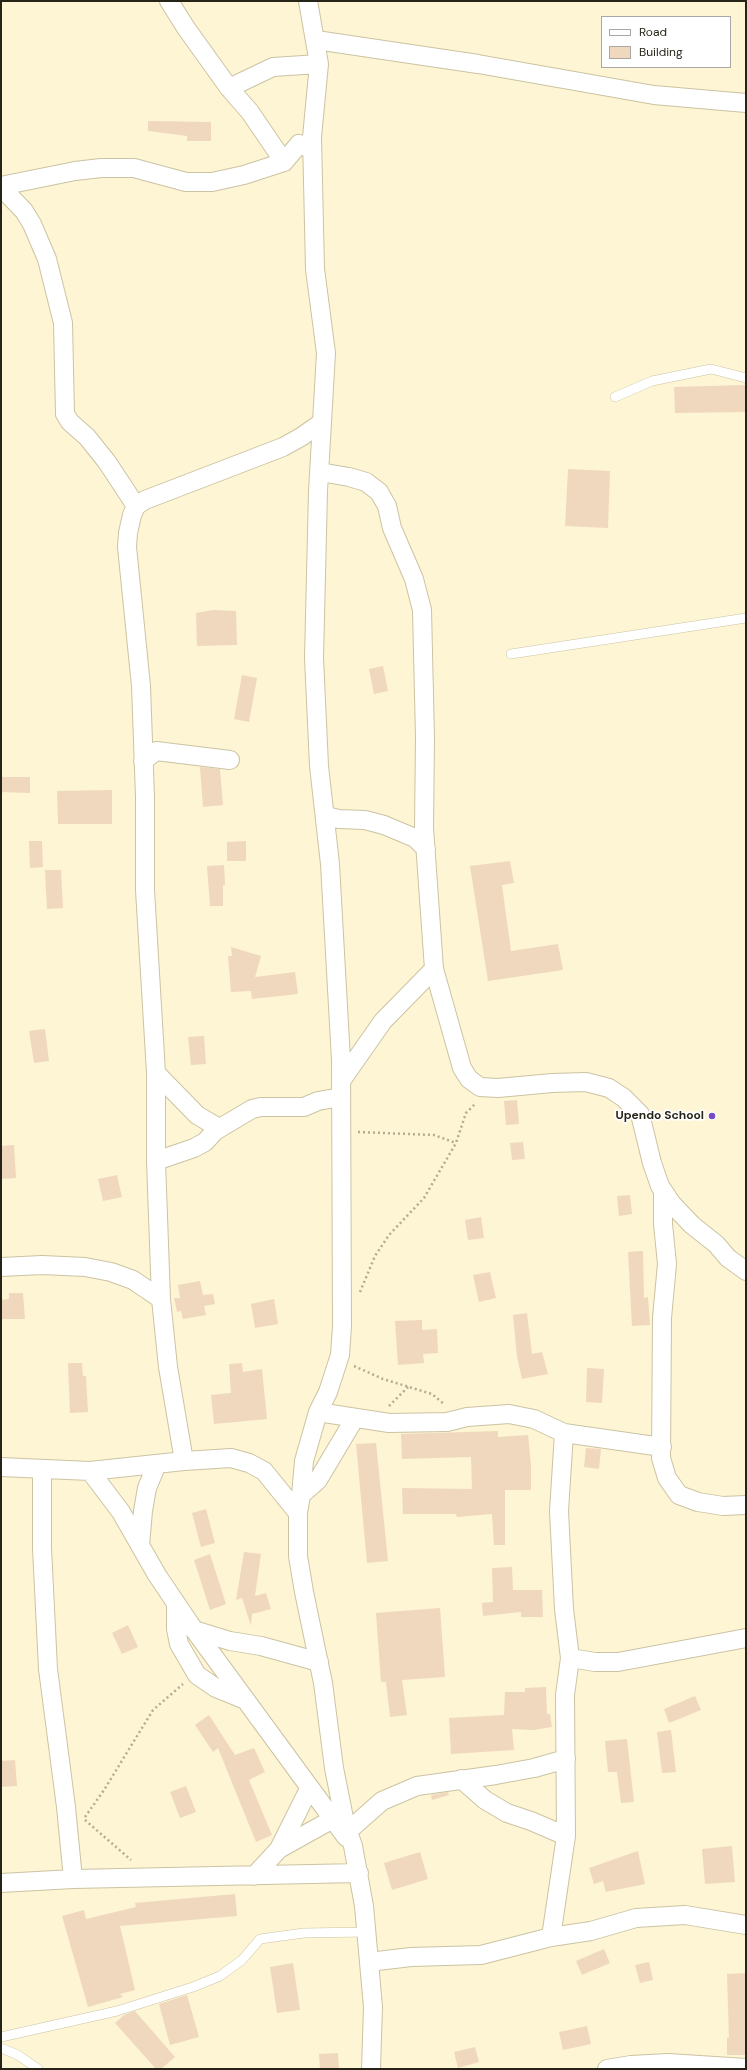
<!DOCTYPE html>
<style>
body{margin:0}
#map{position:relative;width:747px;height:2070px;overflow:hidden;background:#fdf5d3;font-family:"DM Sans",sans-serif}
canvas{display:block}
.frame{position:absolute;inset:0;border:2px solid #262317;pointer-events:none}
.legend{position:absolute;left:601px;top:16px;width:130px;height:52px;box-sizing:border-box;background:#fff;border:1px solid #a8a7a2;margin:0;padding:5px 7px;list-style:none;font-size:12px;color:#262317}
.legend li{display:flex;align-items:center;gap:8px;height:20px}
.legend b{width:20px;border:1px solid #a8a7a2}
</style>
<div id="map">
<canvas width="747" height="2070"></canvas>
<div class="frame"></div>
<ul class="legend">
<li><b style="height:5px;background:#fff"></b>Road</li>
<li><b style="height:11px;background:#f0d8be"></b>Building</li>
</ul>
</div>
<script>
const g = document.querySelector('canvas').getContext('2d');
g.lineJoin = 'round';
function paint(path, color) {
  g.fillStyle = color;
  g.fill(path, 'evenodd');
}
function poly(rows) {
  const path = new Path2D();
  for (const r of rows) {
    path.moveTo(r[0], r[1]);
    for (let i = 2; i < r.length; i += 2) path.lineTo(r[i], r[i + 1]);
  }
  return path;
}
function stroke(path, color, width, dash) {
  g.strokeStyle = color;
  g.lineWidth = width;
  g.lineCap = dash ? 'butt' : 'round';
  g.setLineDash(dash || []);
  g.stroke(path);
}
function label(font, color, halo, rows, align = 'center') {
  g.font = font + ' "DM Sans",sans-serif';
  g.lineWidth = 3.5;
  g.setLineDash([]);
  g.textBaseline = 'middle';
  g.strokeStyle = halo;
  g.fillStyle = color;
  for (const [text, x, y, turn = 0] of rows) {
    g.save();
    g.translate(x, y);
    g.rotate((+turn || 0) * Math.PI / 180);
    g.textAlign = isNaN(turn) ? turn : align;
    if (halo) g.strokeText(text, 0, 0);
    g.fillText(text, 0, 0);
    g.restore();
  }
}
paint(poly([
 [148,121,211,122,211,141,187,141,187,136,148,131],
 [746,385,746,412,675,413,674,387],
 [568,469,610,471,608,528,565,526],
 [213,610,236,611,237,645,197,646,196,613],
 [383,666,388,691,374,694,369,669],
 [242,675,257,678,249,722,234,719],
 [200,767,220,769,223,805,203,807],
 [1,777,30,777,30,793,1,792],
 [112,790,112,824,58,824,57,791],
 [29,841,42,841,43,867,30,868],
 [246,841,246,861,227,861,227,842],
 [510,861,514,883,502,885,511,951,558,944,563,970,488,981,470,866],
 [224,865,225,885,223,885,223,906,210,906,207,866],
 [45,870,61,870,63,908,47,909],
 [231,947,261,956,255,977,295,972,298,994,252,999,251,991,231,992,228,956,232,956],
 [45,1029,49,1061,34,1063,29,1031],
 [204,1036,206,1064,191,1065,188,1037],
 [517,1100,519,1124,506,1125,504,1101],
 [523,1142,525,1159,512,1160,510,1143],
 [14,1145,16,1178,1,1179,1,1146],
 [117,1175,122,1197,103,1201,98,1179],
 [630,1195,632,1214,619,1216,617,1196],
 [481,1217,484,1238,468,1240,465,1220],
 [642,1251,643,1251,644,1298,648,1297,650,1325,632,1326,628,1252],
 [490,1272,496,1298,479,1302,473,1275],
 [200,1281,203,1295,213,1294,215,1304,204,1306,206,1315,183,1319,181,1311,177,1312,174,1298,180,1298,178,1285],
 [9,1293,23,1293,25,1319,1,1319,1,1300,9,1299],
 [274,1299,278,1324,255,1328,251,1304],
 [527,1313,532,1354,542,1352,548,1374,522,1379,517,1357,513,1315],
 [422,1320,422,1330,437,1329,438,1353,423,1354,424,1363,398,1365,395,1321],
 [68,1363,82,1363,83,1376,86,1376,88,1412,70,1413],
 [242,1363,243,1372,262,1369,267,1419,214,1424,211,1395,231,1393,229,1364],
 [587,1368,604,1369,602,1403,586,1402],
 [498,1431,498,1437,528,1435,531,1465,531,1490,505,1490,505,1545,494,1545,492,1514,457,1517,456,1514,403,1514,402,1488,472,1489,471,1457,402,1459,401,1434],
 [376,1443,388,1561,367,1563,356,1444],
 [586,1448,601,1449,599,1469,584,1467],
 [206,1509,215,1543,201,1547,192,1513],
 [244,1552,261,1554,255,1596,266,1593,271,1609,252,1614,251,1626,242,1598,236,1600],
 [210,1554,226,1604,210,1610,194,1560],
 [512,1567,513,1590,542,1590,543,1617,521,1617,521,1612,483,1616,482,1603,493,1602,492,1568],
 [440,1608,445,1677,402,1680,407,1715,390,1717,386,1682,381,1682,376,1613],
 [128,1625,138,1647,122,1654,112,1633],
 [546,1687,547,1714,550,1714,552,1727,534,1730,512,1729,514,1750,451,1754,449,1718,504,1715,505,1692,525,1692,525,1688],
 [695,1696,701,1710,669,1723,664,1709],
 [209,1715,235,1755,254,1748,265,1772,249,1780,272,1835,256,1842,218,1748,213,1752,195,1725],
 [671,1730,676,1772,662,1773,657,1732],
 [627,1739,634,1802,621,1803,617,1772,608,1772,605,1741],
 [15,1760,17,1786,1,1787,1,1761],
 [186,1786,196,1812,180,1818,170,1792],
 [448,1792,449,1795,432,1800,431,1795],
 [732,1846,735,1882,705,1884,702,1849],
 [638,1851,645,1884,606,1892,603,1881,594,1884,589,1868],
 [420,1852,428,1879,392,1890,384,1863],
 [235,1894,237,1916,120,1926,135,1990,120,1994,123,1997,88,2007,62,1916,84,1910,86,1919,136,1907,135,1903],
 [604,1949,610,1963,582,1975,576,1961],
 [649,1962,653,1980,640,1983,635,1965],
 [293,1963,300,2010,277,2013,270,1967],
 [746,1973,746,2055,727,2055,727,2038,729,2038,727,1974],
 [187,1995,199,2037,170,2045,159,2004],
 [135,2011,175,2057,161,2069,156,2069,115,2023,124,2015],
 [587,2026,591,2044,563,2050,559,2032],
 [475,2047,479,2062,458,2068,454,2052],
 [338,2053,339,2069,320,2069,319,2054]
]), '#f0d8be');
const lane = poly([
 [615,397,652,381,711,369,746,378],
 [511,654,746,618],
 [1,2037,117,2011,193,1987,220,1976,242,1960,260,1939,304,1933,366,1932],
 [1,2048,18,2055,38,2069]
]);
const street = poly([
 [169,1,186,28,229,88,250,112,284,162],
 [308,1,319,64,312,137,315,269,326,353,318,491,314,658,319,766,330,864,341,1060,342,1326,340,1355,328,1392,318,1412,304,1461,301,1495,298,1513,298,1556,304,1592,323,1683,334,1768,345,1823,353,1846,364,1906,373,2007,371,2069],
 [316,40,478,64,654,95,746,103],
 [229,88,273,67,319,64],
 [1,186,75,171,101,168,134,168,186,182,212,182,244,175,284,162,299,144,312,149],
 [1,187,24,211,32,224,47,259,63,323,65,414,70,422,87,437,107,462,136,506],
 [320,472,349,477,366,482,379,492,387,506,392,528,414,579,422,610,425,738,424,828,434,969,462,1068,469,1079,480,1087,498,1088,552,1083,586,1082,609,1088,624,1098,640,1114,652,1163,660,1186,672,1204,692,1225,716,1244,728,1258,746,1271],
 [143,761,156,751,230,760],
 [326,816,339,819,365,820,384,825,415,838,426,849],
 [156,1073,197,1115,219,1128],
 [341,1081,383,1021,434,969],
 [156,1161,194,1148,205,1142,215,1131,252,1109,261,1107,304,1107,318,1101,341,1097],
 [663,1191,663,1224,667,1264,662,1318,661,1458,667,1478,679,1495,698,1502,723,1506,746,1505],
 [1,1267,42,1265,85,1267,111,1272,133,1280,161,1299],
 [318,1412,389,1423,447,1422,467,1417,509,1414,534,1419,564,1433,662,1447],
 [184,1461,168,1367,161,1299,156,1161,156,1073,145,890,145,797,141,686,127,547,128,533,132,515,136,506,145,500,283,447,301,437,321,423],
 [1,1467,90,1471,184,1461,231,1458,249,1463,264,1471,298,1513],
 [42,1469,42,1548,48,1669,66,1807,73,1879],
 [90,1471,121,1512,157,1575,190,1624,346,1837],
 [301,1495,318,1480,355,1418],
 [140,1545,143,1511,147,1488,157,1464],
 [176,1604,176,1629,179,1644,197,1675,216,1688,243,1699],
 [194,1630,230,1641,261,1646,319,1662],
 [570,1658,595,1662,618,1662,746,1638],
 [461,1779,485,1800,507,1813,531,1821,566,1836],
 [348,1831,382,1801,417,1786,496,1775,534,1768,566,1759],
 [279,1849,333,1819],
 [254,1876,279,1849,309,1789],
 [1,1883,73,1879,359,1873],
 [551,1937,566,1836,565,1695,570,1658,564,1609,559,1511,564,1433],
 [369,1962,411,1957,481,1955,551,1937,591,1931,636,1918,685,1915,746,1925],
 [607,2069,631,2065,668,2063,746,2068]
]);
stroke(lane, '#cbc3a3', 10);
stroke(street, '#cbc3a3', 20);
stroke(poly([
 [358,1132,434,1135,456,1143],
 [360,1292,375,1256,389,1235,424,1198,456,1143,466,1113,476,1103],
 [354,1366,383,1379,432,1394,444,1404],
 [389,1406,408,1387],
 [85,1817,104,1790,153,1710,183,1684],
 [85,1820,131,1860]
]), '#b2ac92', 2.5, [2, 3]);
stroke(lane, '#fff', 9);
stroke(street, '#fff', 18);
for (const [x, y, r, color] of [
 [712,1116,4,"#784ac3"]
]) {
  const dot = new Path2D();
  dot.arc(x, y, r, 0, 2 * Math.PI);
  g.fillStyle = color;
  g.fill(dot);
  stroke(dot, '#fff', 1.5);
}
label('bold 12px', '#262317', '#fff', [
 ["Upendo School",704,1116]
], 'right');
</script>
